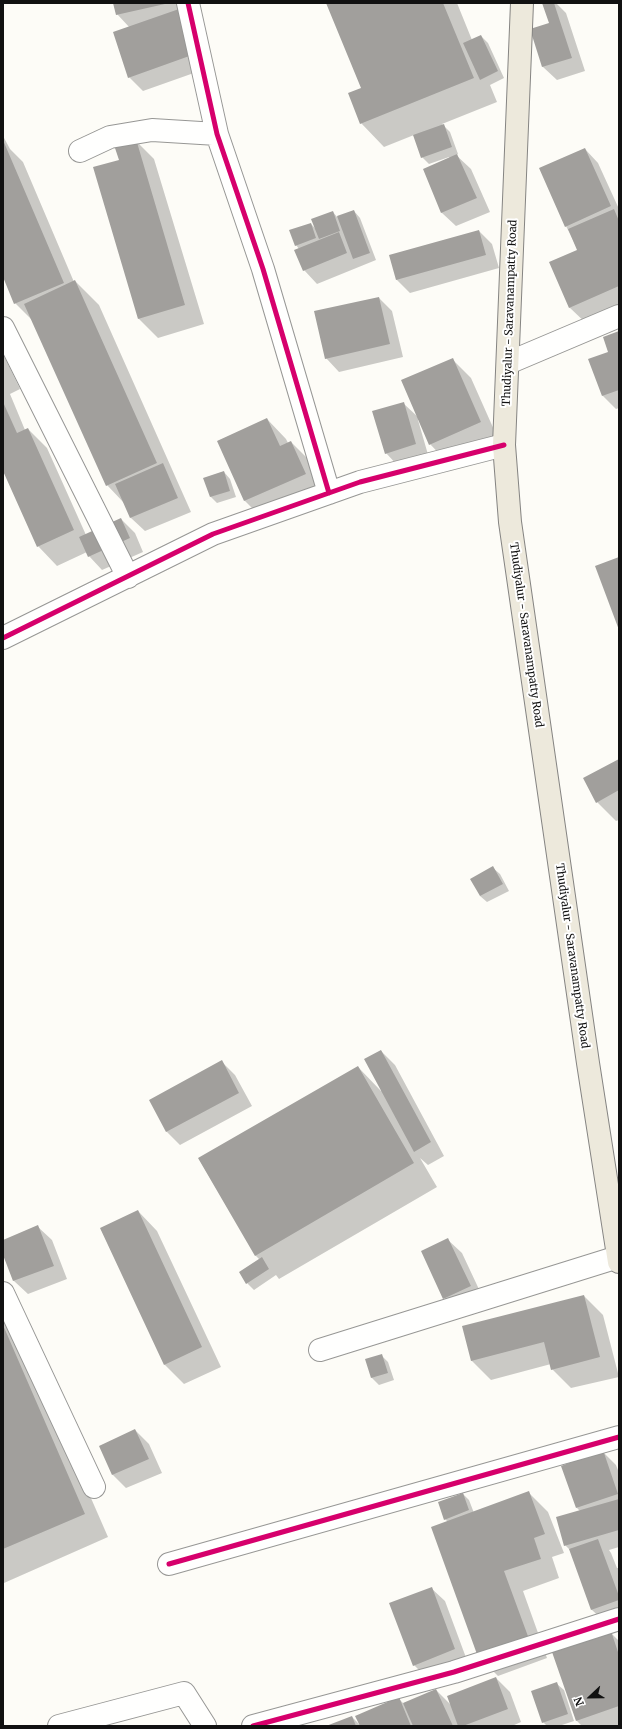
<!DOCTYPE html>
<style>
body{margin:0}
#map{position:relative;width:622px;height:1729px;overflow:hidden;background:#fdfcf7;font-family:Merriweather,serif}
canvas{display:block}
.frame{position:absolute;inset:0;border:4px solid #111;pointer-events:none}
.north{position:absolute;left:570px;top:1677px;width:40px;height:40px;-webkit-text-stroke:3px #fff;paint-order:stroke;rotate:248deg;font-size:11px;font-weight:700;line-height:16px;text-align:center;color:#111}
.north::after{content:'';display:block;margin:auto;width:14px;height:18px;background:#111;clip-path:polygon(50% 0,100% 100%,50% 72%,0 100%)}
</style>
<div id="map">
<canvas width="622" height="1729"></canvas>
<div class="frame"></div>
<div class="north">N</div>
</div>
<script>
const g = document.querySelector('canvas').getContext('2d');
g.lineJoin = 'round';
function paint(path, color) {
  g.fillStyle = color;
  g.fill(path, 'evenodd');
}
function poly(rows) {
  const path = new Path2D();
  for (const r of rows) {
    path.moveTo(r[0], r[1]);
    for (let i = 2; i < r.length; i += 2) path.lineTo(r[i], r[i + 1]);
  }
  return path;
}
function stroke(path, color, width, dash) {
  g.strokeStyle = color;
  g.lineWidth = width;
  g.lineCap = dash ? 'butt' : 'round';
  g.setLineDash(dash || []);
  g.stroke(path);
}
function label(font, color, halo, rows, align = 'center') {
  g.font = font + ' Merriweather,serif';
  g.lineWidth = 4;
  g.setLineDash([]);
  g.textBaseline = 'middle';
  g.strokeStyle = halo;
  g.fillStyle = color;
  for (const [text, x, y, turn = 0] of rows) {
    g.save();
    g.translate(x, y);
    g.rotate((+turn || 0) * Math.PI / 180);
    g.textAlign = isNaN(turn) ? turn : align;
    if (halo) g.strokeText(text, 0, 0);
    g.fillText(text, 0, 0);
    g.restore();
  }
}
paint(poly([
 [114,3,192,3,208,68,143,91,129,77,130,28,117,14],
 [327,3,457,3,472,40,481,36,488,43,504,78,490,85,497,102,442,124,450,132,458,154,456,155,471,169,490,212,456,226,442,213,424,170,450,159,449,157,429,164,422,157,414,135,384,147,361,123,362,89],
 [543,3,556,3,566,13,585,71,557,80,543,67,531,30,550,24],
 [3,136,10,149,23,162,74,282,75,281,99,305,191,512,145,531,131,518,125,504,107,485,32,320,15,303,3,275],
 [135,140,154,159,204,324,158,338,139,319,120,161],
 [585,149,598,163,619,209,619,313,589,326,569,307,578,250,566,226],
 [354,211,360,218,376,260,317,284,304,270,299,249,296,245,311,224,317,230,333,212,337,217],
 [479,231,492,244,499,268,410,293,396,279],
 [379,298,392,311,403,357,339,372,326,358],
 [619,332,619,408,616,409,603,396,590,360,610,353],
 [3,354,20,389,10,394,25,430,28,429,47,448,86,535,121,519,135,533,143,552,102,570,89,556,87,552,57,566,38,546,3,468],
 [452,359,471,378,499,441,449,464,430,444,419,419,418,420,429,458,399,467,386,453,403,403,419,418],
 [267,419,286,439,288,443,291,442,310,461,324,493,264,520,245,501,218,441],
 [224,472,230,479,236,497,217,503,210,496],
 [619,760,619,820,616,821,597,802],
 [493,868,500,874,509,891,487,902,480,896],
 [381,1051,395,1065,444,1156,428,1165,420,1158,437,1187,279,1279,276,1275,254,1290,247,1283,260,1260,256,1256,199,1159,358,1067,381,1091],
 [222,1062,235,1075,252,1106,180,1145,167,1132,150,1101],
 [138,1211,157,1231,221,1367,184,1384,165,1365,101,1229],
 [38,1227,52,1240,67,1279,28,1294,14,1281,3,1252,3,1241],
 [448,1240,462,1253,484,1300,458,1312,444,1298],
 [584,1296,603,1315,619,1377,571,1388,552,1369,551,1364,491,1380,471,1360],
 [3,1297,108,1537,4,1583,3,1582],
 [381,1355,388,1362,394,1380,379,1385,372,1378,366,1360],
 [135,1430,149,1444,162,1473,126,1488,113,1475,100,1446],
 [603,1452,616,1465,619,1473,619,1547,609,1550,611,1553,617,1568,619,1568,619,1618,606,1623,592,1610,570,1550,565,1545,580,1511,577,1508],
 [529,1493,548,1512,564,1553,552,1557,559,1578,523,1591,547,1658,498,1676,479,1657,448,1522,445,1519,463,1494,469,1500,474,1513],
 [431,1588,445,1601,468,1663,427,1678,414,1665],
 [610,1632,619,1641,619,1726,582,1726,577,1721,553,1653],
 [496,1678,510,1692,521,1722,512,1726,328,1726,352,1717,360,1725,399,1699,404,1704,436,1690,452,1706],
 [557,1684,564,1690,574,1721,559,1726,547,1726,543,1722]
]), '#0003');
paint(poly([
 [113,3,165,3,165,4,116,15],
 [326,3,443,3,474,78,360,124,348,93,361,88],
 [542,3,554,3,572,58,542,67,530,29,549,23],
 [179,9,195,54,128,78,113,32],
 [481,35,498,71,480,80,463,43],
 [444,124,452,147,421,158,413,135],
 [136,139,185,305,138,319,93,167,119,160,114,145],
 [3,140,64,283,14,304,3,277],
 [585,148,611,206,565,227,539,168],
 [457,154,477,198,441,213,423,169],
 [614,209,619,221,619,286,569,308,549,262,577,250,568,229],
 [354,210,370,253,353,259,337,216],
 [333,211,340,231,319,239,311,219],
 [311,223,316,238,295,246,289,230],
 [479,230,486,255,396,280,389,255],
 [339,232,347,253,303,271,294,250],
 [75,280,157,463,106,486,24,304],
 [379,297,390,344,325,359,314,311],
 [619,331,619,390,602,396,588,359,608,352,603,337],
 [453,358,481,422,429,445,401,380],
 [3,402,17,433,28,428,74,530,37,547,3,471],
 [404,402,416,444,385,454,372,411],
 [267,418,280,446,291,441,306,474,244,501,217,441],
 [163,463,178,498,130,518,115,484],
 [224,471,230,491,210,497,203,478],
 [121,518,130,538,88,557,79,537],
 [619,557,619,630,595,566],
 [619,759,619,790,596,803,583,778],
 [493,866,503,884,480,896,470,879],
 [381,1050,431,1142,414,1152,364,1059],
 [222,1060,239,1093,166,1132,149,1100],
 [358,1066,414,1163,255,1256,198,1158],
 [138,1210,202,1347,164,1365,100,1228],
 [38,1225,54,1266,13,1281,3,1255,3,1240],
 [448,1238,471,1286,443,1299,421,1251],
 [262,1257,269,1269,246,1284,239,1272],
 [584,1295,600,1357,551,1370,544,1342,471,1361,462,1326],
 [3,1325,85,1514,3,1549],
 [382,1354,388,1373,371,1378,365,1359],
 [135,1429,149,1459,112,1475,99,1446],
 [603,1450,618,1494,576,1508,561,1466],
 [529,1491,545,1534,534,1538,541,1559,504,1571,529,1639,478,1657,431,1527],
 [463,1493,469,1510,444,1520,438,1502],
 [619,1499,619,1530,564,1546,556,1517],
 [598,1539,619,1596,619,1600,591,1610,569,1549],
 [432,1587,455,1649,413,1666,389,1603],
 [611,1631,619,1655,619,1706,576,1721,552,1652],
 [496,1677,508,1709,463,1726,458,1726,447,1696],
 [557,1682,568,1714,542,1723,531,1691],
 [436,1689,453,1726,413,1726,403,1703],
 [399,1697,411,1726,360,1726,355,1716],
 [352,1716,356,1726,326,1726]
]), '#a19f9c');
const minor = poly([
 [188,3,217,134,263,269,329,493],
 [80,151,110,137,152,130,217,134],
 [3,328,128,577],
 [508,363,619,316],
 [3,638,213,534,360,482,504,445],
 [3,1293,94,1487],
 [320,1350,618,1257],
 [169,1564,619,1437],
 [59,1726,184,1693,205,1726],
 [253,1726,454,1672,619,1619]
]);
const major = poly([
 [522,3,504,445,510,522,588,1063,619,1262]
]);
stroke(minor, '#979795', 24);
stroke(major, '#858482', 24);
stroke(minor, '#fffffe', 22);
stroke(major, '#ede9dc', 22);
stroke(poly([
 [188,3,217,134,263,269,329,493],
 [3,638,213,534,360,482,504,445],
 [169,1564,619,1437],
 [253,1726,454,1672,619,1619]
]), '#d6006c', 5);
label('11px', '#111', '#fff', [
 ["Thudiyalur - Saravanampatty Road",510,313,-88],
 ["Thudiyalur - Saravanampatty Road",526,635,82],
 ["Thudiyalur - Saravanampatty Road",572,956,82]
]);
</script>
